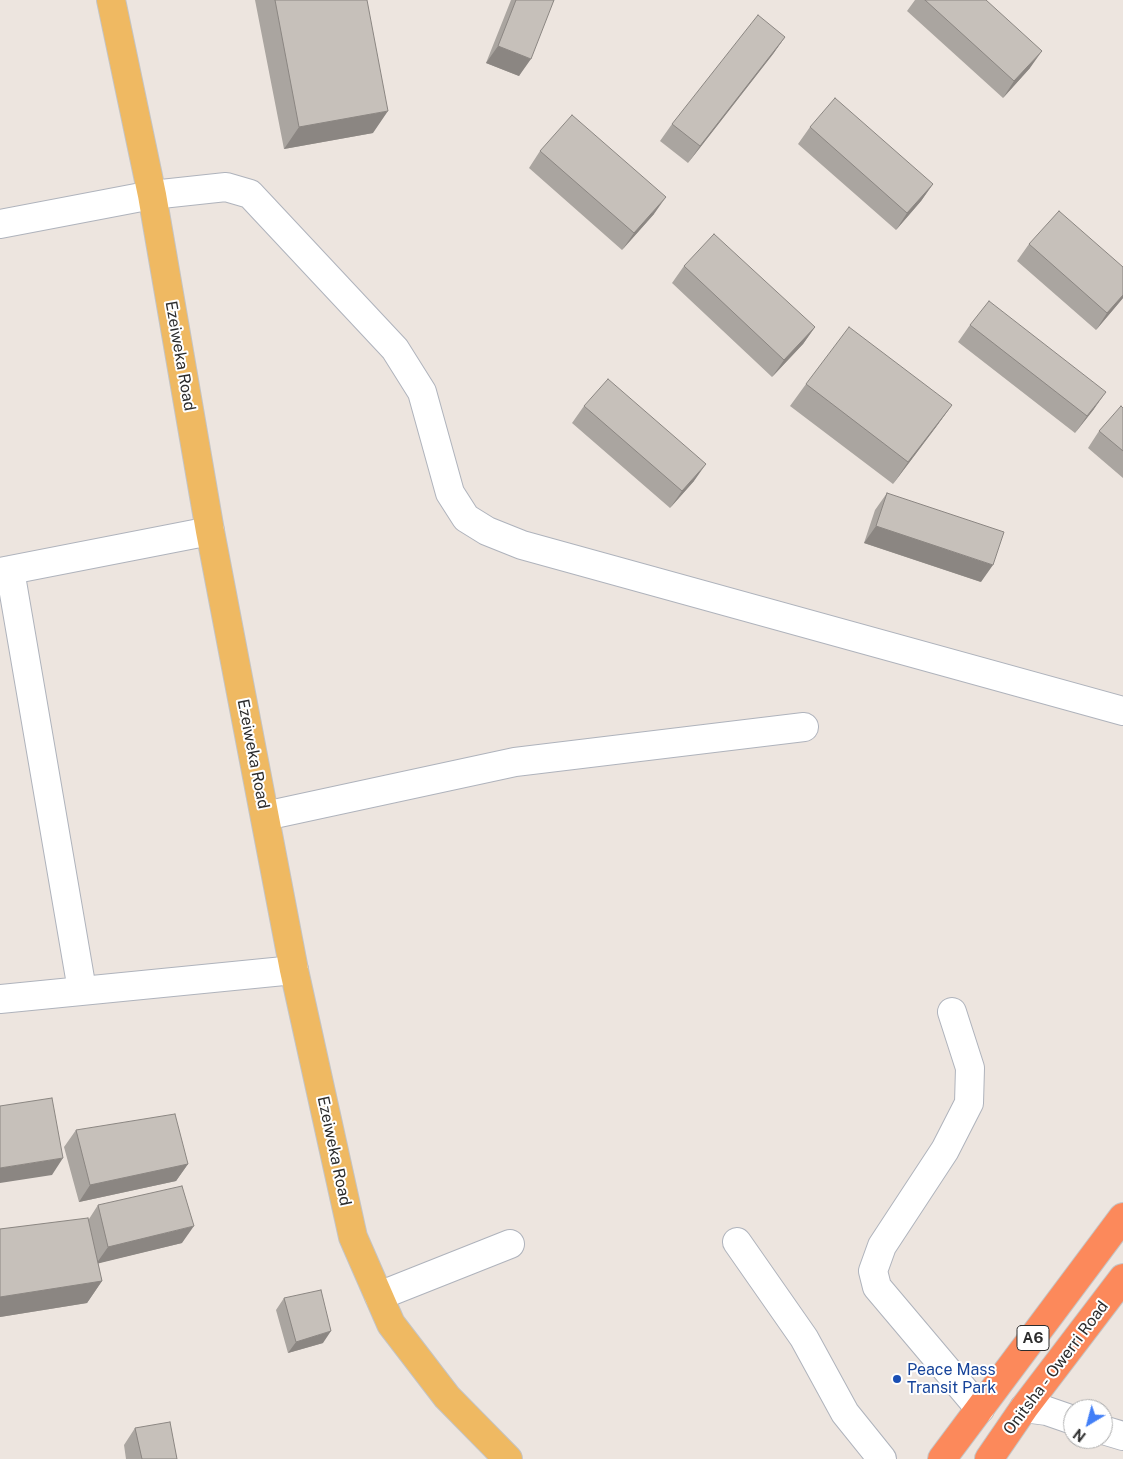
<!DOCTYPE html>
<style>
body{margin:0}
#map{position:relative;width:1123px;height:1459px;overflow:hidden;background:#ede5df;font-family:"Public Sans",sans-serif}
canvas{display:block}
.north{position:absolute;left:1063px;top:1399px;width:50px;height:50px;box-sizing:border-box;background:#fff;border:1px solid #ababab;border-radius:50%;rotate:217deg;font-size:14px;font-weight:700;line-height:20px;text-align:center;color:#2c2c2c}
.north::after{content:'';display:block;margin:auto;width:18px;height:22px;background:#427ff7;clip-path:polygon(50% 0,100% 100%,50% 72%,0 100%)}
</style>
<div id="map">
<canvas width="1123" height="1459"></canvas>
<div class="north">N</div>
</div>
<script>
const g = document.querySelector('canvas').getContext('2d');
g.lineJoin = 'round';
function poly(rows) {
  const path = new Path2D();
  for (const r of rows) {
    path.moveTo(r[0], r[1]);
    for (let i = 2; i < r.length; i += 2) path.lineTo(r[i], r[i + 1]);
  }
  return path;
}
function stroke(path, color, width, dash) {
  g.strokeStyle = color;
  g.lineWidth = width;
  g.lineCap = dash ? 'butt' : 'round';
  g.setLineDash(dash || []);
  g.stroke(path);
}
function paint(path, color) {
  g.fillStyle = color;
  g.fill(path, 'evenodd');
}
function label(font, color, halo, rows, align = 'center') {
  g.font = font + ' "Public Sans",sans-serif';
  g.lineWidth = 4;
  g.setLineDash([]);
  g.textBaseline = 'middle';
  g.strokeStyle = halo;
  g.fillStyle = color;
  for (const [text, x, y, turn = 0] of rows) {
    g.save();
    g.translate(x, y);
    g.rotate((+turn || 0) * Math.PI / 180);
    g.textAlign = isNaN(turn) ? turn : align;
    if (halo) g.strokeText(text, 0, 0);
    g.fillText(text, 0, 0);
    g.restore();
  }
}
const minor = poly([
 [0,224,152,195,226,187,250,194,395,349,422,392,450,493,466,518,487,531,522,545,1123,711],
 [10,570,82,990],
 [0,572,210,531],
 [265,816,515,762,804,727],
 [0,999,294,970],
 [952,1012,970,1068,969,1103,945,1150,882,1246,873,1271,877,1287,980,1409],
 [737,1242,804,1338,845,1413,882,1459],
 [379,1296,510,1244],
 [1024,1408,1047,1411,1073,1420],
 [1103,1430,1123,1436]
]);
const major = poly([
 [111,0,152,195,210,531,294,970,353,1237,391,1324,447,1397,508,1459]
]);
const highway = poly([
 [942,1459,1123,1217],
 [989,1459,1024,1408,1123,1278]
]);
stroke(minor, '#afb3bc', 30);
stroke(major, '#c4c4c4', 30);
stroke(highway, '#c4c4c4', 30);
stroke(minor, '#fff', 28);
stroke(major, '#efb962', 28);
stroke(highway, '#fc895b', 28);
paint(poly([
 [255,0,367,0,373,133,284,149],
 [511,0,554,0,519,76,486,63],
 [915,0,986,0,1030,68,1003,98,907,11],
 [785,37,773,54,688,163,660,141,672,124],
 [810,127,933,184,921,201,896,230,798,144],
 [540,151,654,214,622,250,529,168],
 [1029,244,1123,298,1096,330,1017,261],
 [684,266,815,327,803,344,772,377,672,283],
 [970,325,1094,409,1075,433,958,342],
 [806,384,952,405,936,427,893,484,790,406],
 [584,406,694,481,670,508,572,423],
 [1123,408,1123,478,1088,448,1099,431],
 [887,493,981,582,864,543,875,510],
 [76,1130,188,1164,176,1181,79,1202,64,1147],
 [98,1205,182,1243,98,1263,102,1281,87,1303,0,1317,0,1229,89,1219],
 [284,1298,323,1343,288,1353,276,1310],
 [135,1428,177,1459,126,1459,124,1445]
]), '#aaa5a0');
paint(poly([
 [785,37,773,54,688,163,700,146],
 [498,46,531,59,519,76,486,63],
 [1042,51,1030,68,1003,98,1014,81],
 [388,111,373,133,284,149,299,127],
 [933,184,921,201,896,230,907,213],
 [666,197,654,214,622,250,634,233],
 [1123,295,1123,298,1096,330,1107,313],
 [815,327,803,344,772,377,784,360],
 [1106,392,1094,409,1075,433,1087,416],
 [952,405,936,427,893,484,908,462],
 [706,464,694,481,670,508,682,491],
 [876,526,993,565,981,582,864,543],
 [63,1158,52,1175,0,1183,0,1168],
 [188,1164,176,1181,79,1202,90,1185],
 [194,1226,182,1243,96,1264,108,1247],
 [102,1281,87,1303,0,1317,0,1297],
 [331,1331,323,1343,288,1353,296,1342]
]), '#8b8682');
const building = poly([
 [275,0,367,0,388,111,299,127,275,0],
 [516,0,554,0,531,59,498,46,516,0],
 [925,0,986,0,1042,51,1014,81,925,0],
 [758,15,785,37,700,146,672,124,758,15],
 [835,98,933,184,907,213,810,127,835,98],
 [572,115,666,197,634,233,540,151,572,115],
 [1059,211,1123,267,1123,295,1107,313,1029,244,1059,211],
 [714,234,815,327,784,360,684,266,714,234],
 [989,301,1106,392,1087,416,970,325,989,301],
 [849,327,952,405,908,462,806,384,849,327],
 [608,379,706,464,682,491,584,406,608,379],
 [1121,406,1123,408,1123,451,1099,431,1121,406],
 [887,493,1004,532,993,565,876,526,887,493],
 [52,1098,63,1158,0,1168,0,1106,52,1098],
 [175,1114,188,1164,90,1185,76,1130,175,1114],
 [182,1186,194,1226,108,1247,98,1205,182,1186],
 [88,1218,102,1281,0,1297,0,1229,88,1218],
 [321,1290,331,1331,296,1342,284,1298,321,1290],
 [170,1422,177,1459,142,1459,135,1428,170,1422]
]);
paint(building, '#c6c0ba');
stroke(building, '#8b8682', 1);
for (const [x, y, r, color] of [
 [897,1379,5,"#1a4fb4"]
]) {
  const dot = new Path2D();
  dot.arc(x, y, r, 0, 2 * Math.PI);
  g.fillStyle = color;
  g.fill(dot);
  stroke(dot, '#fff', 2);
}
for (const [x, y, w] of [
 [1033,1338,32]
]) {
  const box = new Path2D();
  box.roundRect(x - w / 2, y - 12.5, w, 25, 4);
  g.fillStyle = '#fff';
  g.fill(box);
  stroke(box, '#2c2c2c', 1);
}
label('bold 15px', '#2c2c2c', null, [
 ["A6",1033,1338]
]);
label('16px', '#2c2c2c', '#fff', [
 ["Ezeiweka Road",180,356,80],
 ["Ezeiweka Road",253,754,79],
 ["Ezeiweka Road",334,1151,78],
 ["Onitsha - Owerri Road",1056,1368,-53]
]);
label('16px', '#164399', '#fff', [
 ["Peace Mass",907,1370],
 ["Transit Park",907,1388]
], 'left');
</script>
